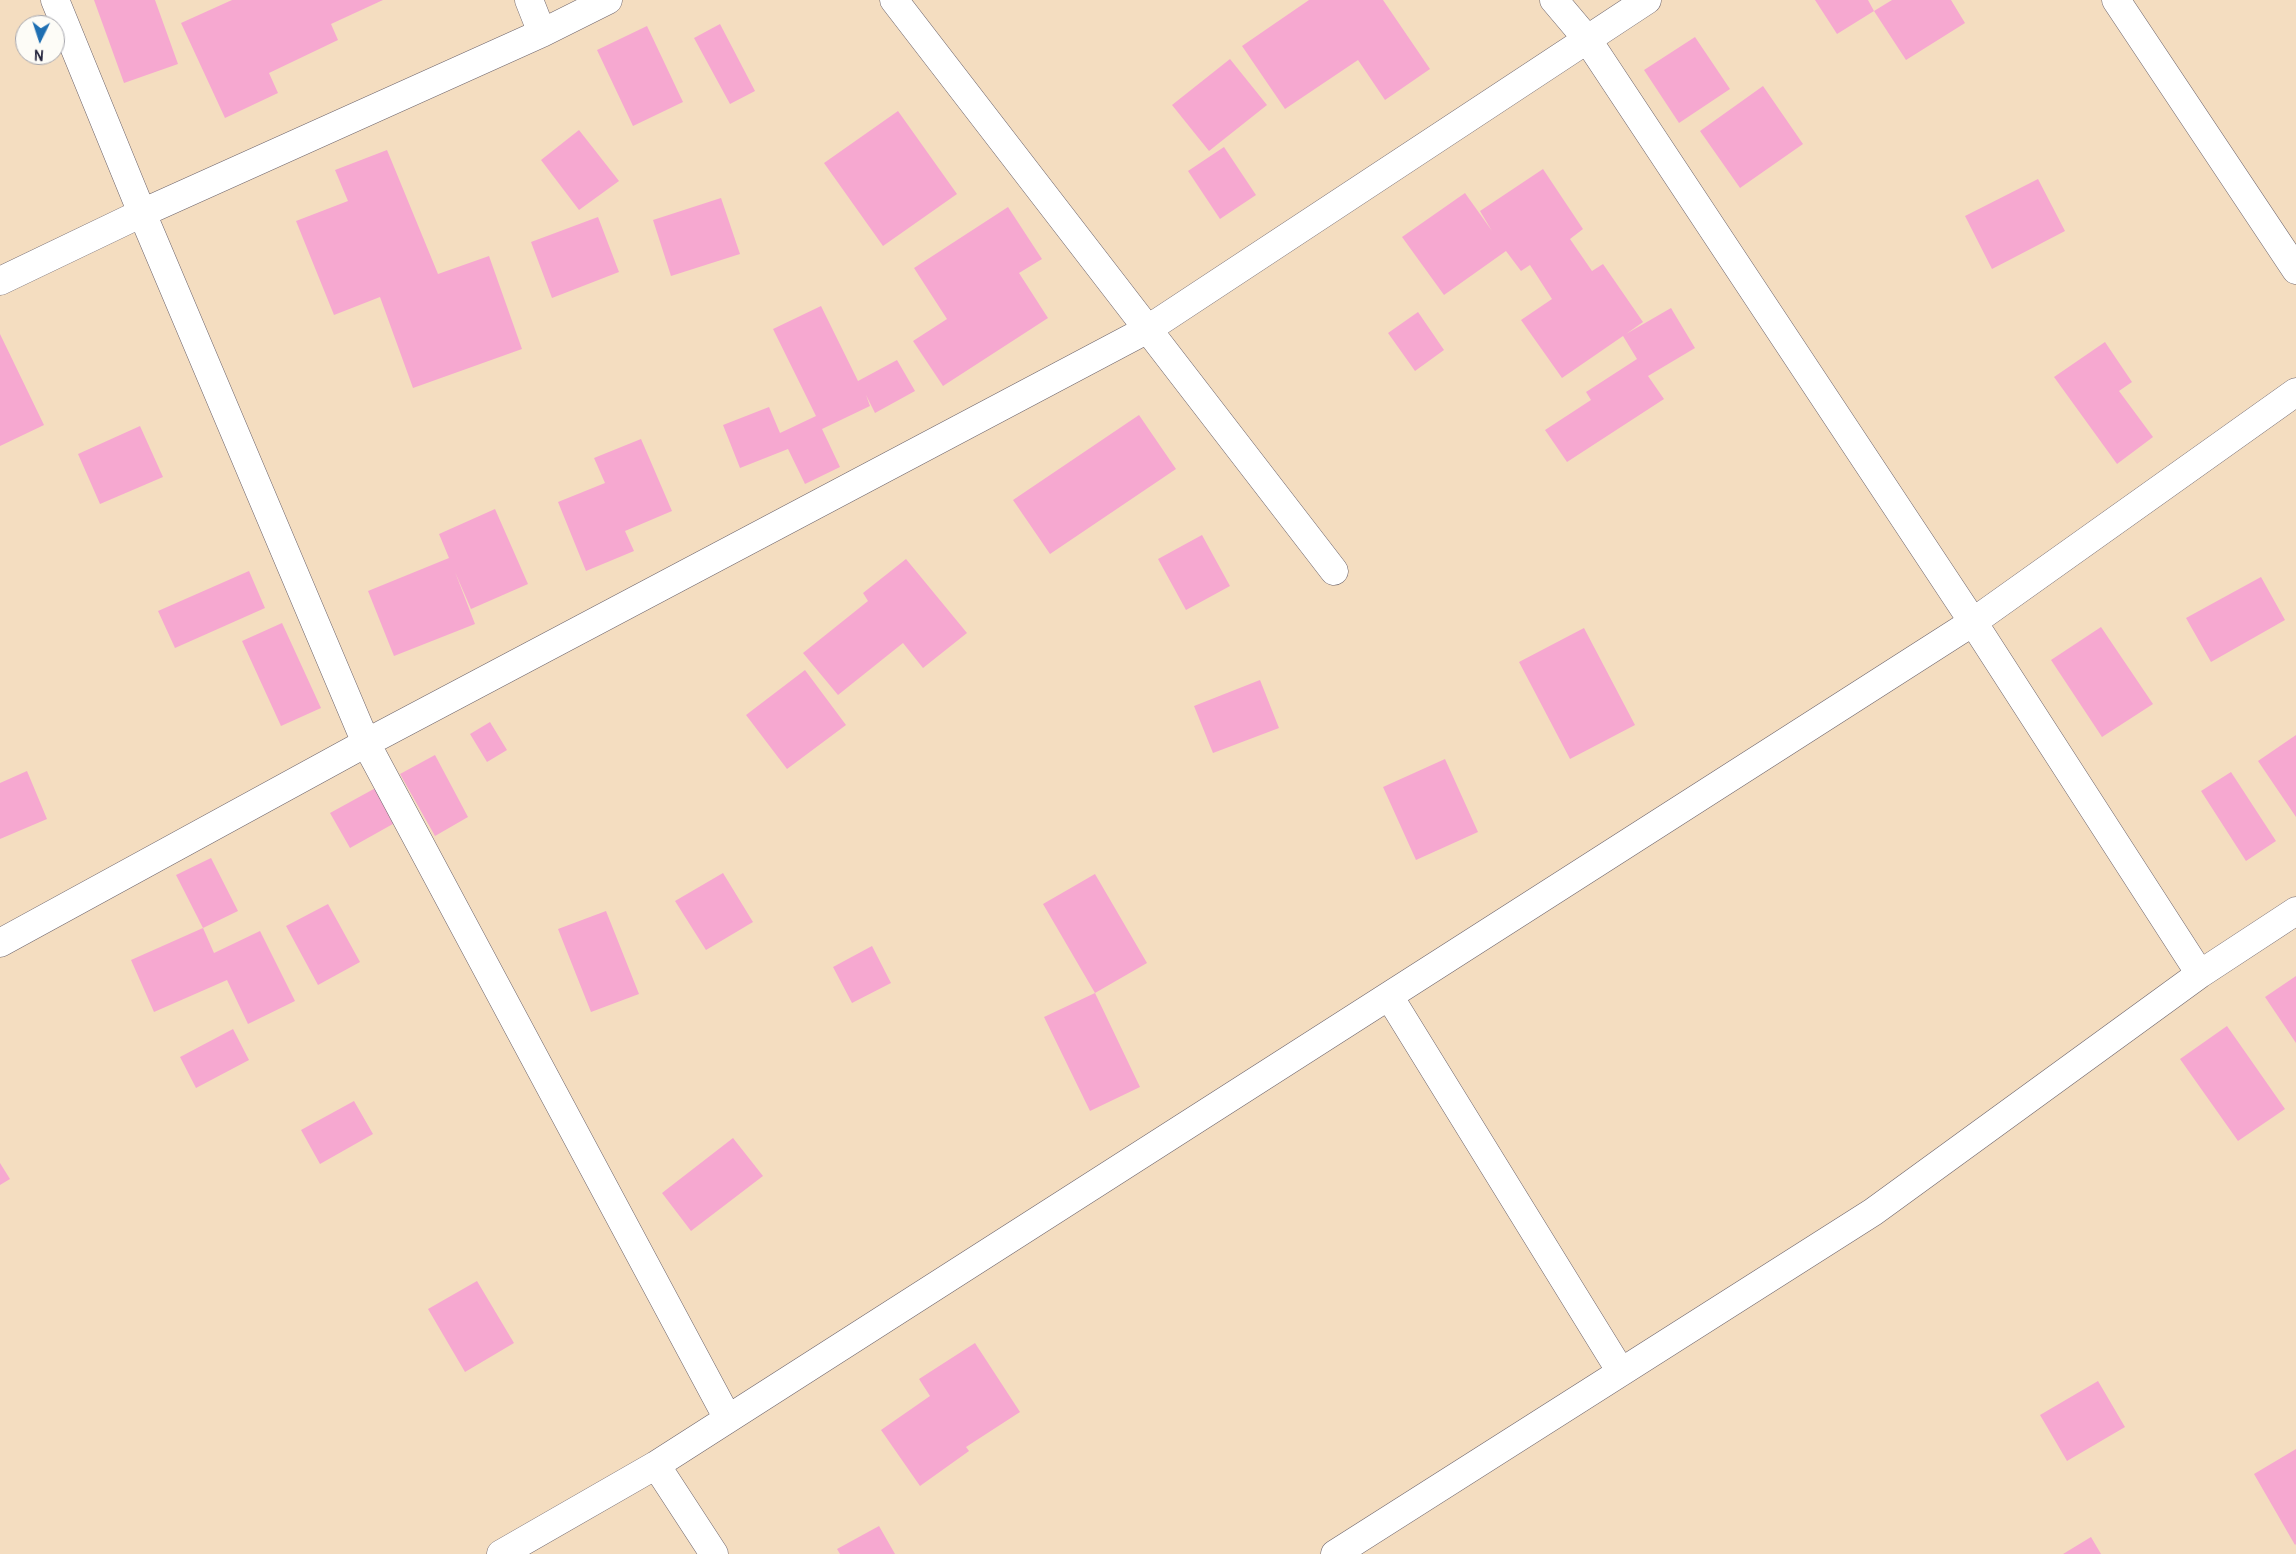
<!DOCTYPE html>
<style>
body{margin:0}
#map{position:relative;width:2296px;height:1554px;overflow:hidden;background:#f4ddc0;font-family:Pangolin,sans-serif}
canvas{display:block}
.north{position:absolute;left:15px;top:15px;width:50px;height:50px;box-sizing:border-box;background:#fdfcf7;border:1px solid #a5a5ac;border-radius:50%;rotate:184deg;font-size:14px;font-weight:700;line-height:20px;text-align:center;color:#22223b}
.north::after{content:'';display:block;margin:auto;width:18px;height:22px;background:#1f6fb2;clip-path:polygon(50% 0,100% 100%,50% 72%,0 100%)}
</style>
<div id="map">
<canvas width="2296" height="1554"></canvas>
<div class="north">N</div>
</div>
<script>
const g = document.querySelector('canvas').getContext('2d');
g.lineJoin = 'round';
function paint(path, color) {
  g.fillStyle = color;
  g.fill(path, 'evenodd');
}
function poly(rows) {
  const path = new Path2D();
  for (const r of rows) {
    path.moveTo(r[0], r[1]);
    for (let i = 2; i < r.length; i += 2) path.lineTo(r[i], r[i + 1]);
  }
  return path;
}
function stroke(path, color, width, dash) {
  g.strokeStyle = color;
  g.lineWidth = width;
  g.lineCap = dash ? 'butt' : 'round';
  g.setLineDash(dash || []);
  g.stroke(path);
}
paint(poly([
 [94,0,155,0,178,64,124,83],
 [232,0,383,0,331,24,338,40,269,73,278,93,225,118,181,23],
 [1309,0,1383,0,1430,69,1385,100,1358,60,1285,109,1242,46],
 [1815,0,1868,0,1874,11,1837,34],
 [1892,0,1951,0,1965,23,1906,60,1874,11],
 [720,24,755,91,730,104,694,38],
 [647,26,683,102,633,126,597,50],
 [1695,37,1730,89,1679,123,1644,70],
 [1230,59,1267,105,1209,151,1172,105],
 [1763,86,1803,144,1740,188,1700,131],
 [898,111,957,194,883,246,824,163],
 [579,130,619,181,579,210,541,160],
 [1224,147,1256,195,1220,219,1188,171],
 [387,150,438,274,489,256,522,349,413,388,380,297,334,315,296,221,348,201,335,170],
 [1543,169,1583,229,1570,239,1592,271,1603,264,1643,322,1626,334,1671,308,1695,348,1648,376,1664,399,1567,462,1545,430,1591,400,1586,392,1637,359,1623,336,1562,378,1521,320,1552,299,1530,265,1521,271,1506,251,1444,295,1402,237,1465,193,1492,231,1480,211],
 [2038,179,2065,231,1992,269,1965,216],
 [721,198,740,254,671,276,653,220],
 [1008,207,1042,259,1019,273,1048,318,943,386,913,341,947,319,914,268],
 [598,217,619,272,552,298,531,242],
 [821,306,858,381,897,360,915,391,875,413,866,395,870,406,822,429,840,467,805,484,788,449,740,468,723,425,769,407,780,433,816,416,773,329],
 [1418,312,1444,350,1415,371,1388,333],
 [0,334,44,425,0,446],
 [2105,342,2132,382,2119,391,2153,437,2117,464,2054,377],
 [1139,415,1176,469,1050,554,1013,500],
 [140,426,163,477,100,504,78,454],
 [641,439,672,511,625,531,634,551,586,571,558,502,605,483,594,458],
 [495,509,528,584,471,609,455,572,475,624,394,656,368,591,449,558,439,534],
 [1202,535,1230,586,1186,610,1158,559],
 [906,559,967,633,923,668,903,643,838,695,803,653,868,601,863,593],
 [249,571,265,608,175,648,158,611],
 [2261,577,2285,620,2211,662,2186,618],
 [282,623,321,708,281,726,242,641],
 [2101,627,2153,704,2102,737,2051,660],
 [1584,628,1635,725,1570,759,1519,662],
 [805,670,846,725,787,769,746,715],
 [1260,680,1279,728,1213,753,1194,706],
 [490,722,507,750,487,762,470,734],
 [2296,735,2296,817,2258,761],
 [435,755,468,817,435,836,400,774],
 [1445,759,1478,832,1416,860,1383,787],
 [27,771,47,819,0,839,0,783],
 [2231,772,2276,841,2246,861,2201,791],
 [381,785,400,820,350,848,330,813],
 [211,858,238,911,203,928,176,875],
 [723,873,753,922,706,950,675,901],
 [1095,874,1147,963,1095,993,1043,904],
 [328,904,360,962,318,985,286,926],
 [606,911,639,994,591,1012,558,929],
 [203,928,214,953,260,931,295,1001,248,1024,227,980,154,1012,131,960],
 [872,946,891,983,852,1003,833,967],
 [2296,976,2296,1043,2265,997],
 [1095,993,1140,1087,1090,1111,1044,1017],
 [2227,1026,2285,1109,2238,1141,2180,1059],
 [233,1029,249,1060,196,1088,180,1057],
 [354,1101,373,1134,320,1164,301,1130],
 [733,1138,763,1176,691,1231,662,1193],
 [0,1163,10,1179,0,1185],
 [477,1281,514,1343,465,1372,428,1309],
 [975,1343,1020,1412,966,1447,969,1451,920,1486,881,1430,930,1396,919,1379],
 [2098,1381,2125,1427,2067,1461,2040,1415],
 [2296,1449,2296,1544,2295,1545,2254,1474],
 [879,1526,895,1554,840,1554,837,1549],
 [2091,1537,2101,1554,2063,1554]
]), '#f6a8d0');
const minor = poly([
 [55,0,142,213,366,743,728,1419],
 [529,0,542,33],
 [894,0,1334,571],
 [1554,0,1587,39,1973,622,2200,974],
 [2116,0,2296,270],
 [0,281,142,213,542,33,608,0],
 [0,943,366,743,1148,329,1647,0],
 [1389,996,1621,1372],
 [656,1465,714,1554],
 [501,1554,656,1465,1973,622,2296,392],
 [1335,1554,1873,1212,2200,974,2296,911]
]);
stroke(minor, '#6c636a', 29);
stroke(minor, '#fff', 28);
</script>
